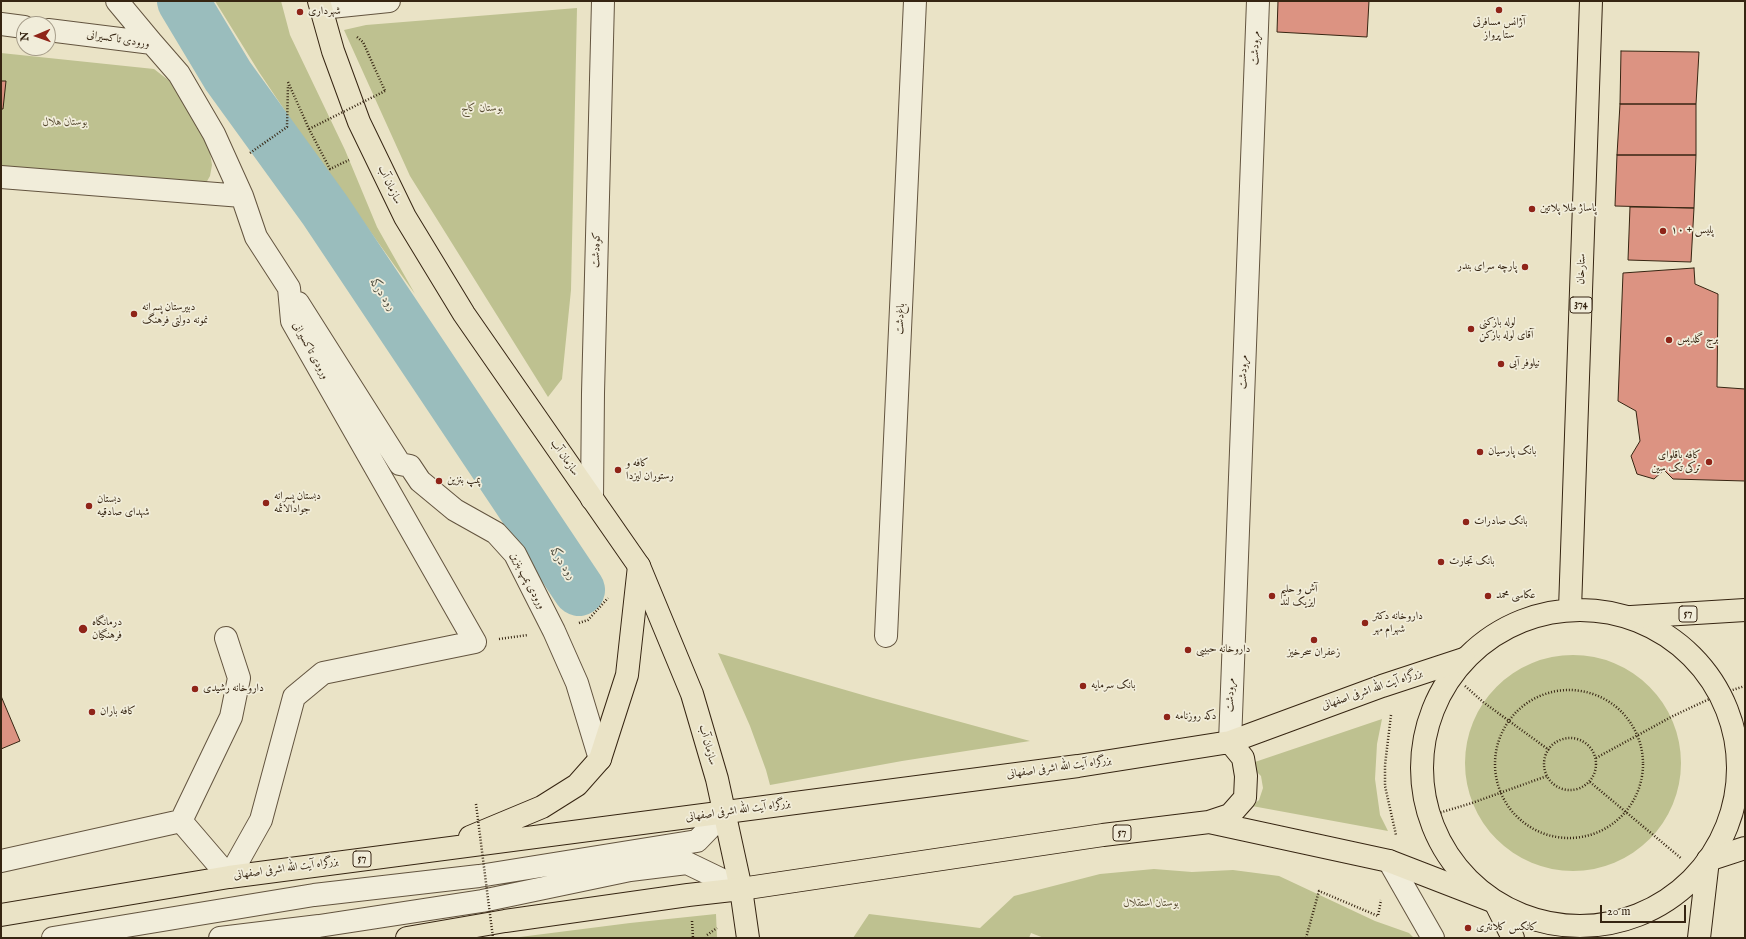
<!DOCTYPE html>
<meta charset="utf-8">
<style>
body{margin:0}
#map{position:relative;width:1746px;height:939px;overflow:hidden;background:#eae3c6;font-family:"IM FELL English",serif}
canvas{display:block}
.frame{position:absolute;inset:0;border:2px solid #362512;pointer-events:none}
.north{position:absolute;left:16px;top:16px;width:40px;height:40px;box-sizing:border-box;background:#f1edda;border:1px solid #a69d8a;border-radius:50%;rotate:268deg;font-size:11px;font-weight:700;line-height:16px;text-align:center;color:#362512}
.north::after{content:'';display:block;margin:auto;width:14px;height:18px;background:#8f2418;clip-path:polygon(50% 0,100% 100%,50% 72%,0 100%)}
.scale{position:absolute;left:1600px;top:905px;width:86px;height:18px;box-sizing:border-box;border:2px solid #362512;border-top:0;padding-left:5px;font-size:12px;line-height:14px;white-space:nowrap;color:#362512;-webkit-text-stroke:3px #f1edda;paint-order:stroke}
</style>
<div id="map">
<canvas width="1746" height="939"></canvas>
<div class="frame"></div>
<div class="north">N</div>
<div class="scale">20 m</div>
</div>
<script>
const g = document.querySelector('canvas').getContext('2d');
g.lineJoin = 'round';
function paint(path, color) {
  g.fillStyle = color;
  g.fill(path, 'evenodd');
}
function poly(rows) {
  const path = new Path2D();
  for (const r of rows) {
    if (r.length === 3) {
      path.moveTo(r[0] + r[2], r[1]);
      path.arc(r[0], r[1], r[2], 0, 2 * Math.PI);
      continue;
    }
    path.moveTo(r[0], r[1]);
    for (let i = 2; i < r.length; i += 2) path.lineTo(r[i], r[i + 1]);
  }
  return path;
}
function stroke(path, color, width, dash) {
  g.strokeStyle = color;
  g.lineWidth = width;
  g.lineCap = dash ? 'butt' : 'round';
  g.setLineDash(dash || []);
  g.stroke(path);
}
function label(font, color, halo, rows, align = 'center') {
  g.font = font + ' "IM FELL English",Amiri,serif';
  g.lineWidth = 3.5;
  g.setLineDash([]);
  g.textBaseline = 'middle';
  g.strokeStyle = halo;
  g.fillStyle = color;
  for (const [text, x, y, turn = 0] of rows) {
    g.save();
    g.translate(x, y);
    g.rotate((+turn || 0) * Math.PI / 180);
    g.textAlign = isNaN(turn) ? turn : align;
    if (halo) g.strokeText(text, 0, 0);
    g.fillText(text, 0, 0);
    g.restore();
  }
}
paint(poly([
 [215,1,281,1,290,35,345,150,377,227,415,294,304,139,259,72],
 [577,8,571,290,562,379,548,397,410,176,344,30,366,25],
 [1,53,154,69,176,86,209,146,212,165,210,176,206,183,1,183],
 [718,653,873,698,1030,741,902,761,770,785,766,770,750,726],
 [1573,763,108],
 [1382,719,1377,744,1375,779,1380,815,1388,831,1252,806,1259,800,1263,788,1261,776,1249,764],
 [1154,869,1192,872,1233,870,1279,876,1375,921,1409,933,1414,938,1044,938,1031,933,1029,938,853,938,869,914,980,928,1014,896,1100,874],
 [716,914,717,938,512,938,630,923]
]), '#bec190');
stroke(poly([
 [183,1,228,76,325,210,579,590]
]), '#9abdbd', 52);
const building = poly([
 [1278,1,1369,1,1367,37,1277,32,1278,1],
 [1621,51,1699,52,1696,104,1620,104,1621,51],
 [1,81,6,81,3,109,1,109,1,81],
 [1620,104,1696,104,1696,155,1617,155,1620,104],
 [1617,155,1696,155,1694,208,1615,206,1617,155],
 [1630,207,1694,208,1691,262,1628,260,1630,207],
 [1694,268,1695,284,1718,294,1717,387,1745,389,1745,481,1673,479,1664,470,1654,479,1637,474,1631,456,1640,441,1636,411,1618,401,1623,273,1694,268],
 [1,696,20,741,1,749,1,696]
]);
paint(building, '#dc9382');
stroke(building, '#362512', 1);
const minor = poly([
 [117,1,152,43],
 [321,8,389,1],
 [1,24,24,27],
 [1,177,242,196],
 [298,303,400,464,410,466,420,481,455,510,496,533,515,554,554,631,577,683,600,759],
 [592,499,593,393,603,1],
 [886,636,915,1],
 [1230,742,1258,1],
 [181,821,231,717,239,678,226,638],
 [1,861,181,821,229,877,261,820,294,697,323,673,475,642,292,321,289,288,256,237,242,196,214,134,179,74,152,43,48,30],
 [1389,861,1433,938],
 [53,938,314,895,479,876,697,841,725,812],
 [220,938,319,926,482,901,630,870,687,863,741,889]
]);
const major = poly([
 [319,1,333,51,359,122,405,217,464,314,639,566,692,694,717,779,741,889,748,938],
 [1570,609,1591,1],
 [1580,768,158],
 [1495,902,1513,938],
 [1699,938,1708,860]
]);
const highway = poly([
 [1631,617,1745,610],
 [1209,822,1230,815,1245,798,1246,776,1243,758,1230,742],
 [470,837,542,807,577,785,600,759,627,675,639,566],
 [1708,860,1745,848],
 [1,915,229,877,1078,766,1230,742,1382,686,1464,659],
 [407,938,505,921,688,895,741,889,1103,835,1209,822,1389,861,1495,902]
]);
stroke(minor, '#63543f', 24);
stroke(major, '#362512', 24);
stroke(highway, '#362512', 24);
stroke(poly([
 [357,37,363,42,385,91],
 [288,82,309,129,330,169,349,160],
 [250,153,287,127,288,85],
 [579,623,588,620,608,598],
 [499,639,528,635],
 [1465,686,1483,702,1549,750],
 [1569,764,74],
 [1391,715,1385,765,1385,786,1396,835],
 [1570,764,26],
 [1596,758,1673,716,1720,694,1745,686],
 [1590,782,1682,859],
 [1429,816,1472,803,1547,776],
 [692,921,693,938],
 [707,938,707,935,717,928],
 [1306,938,1319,891,1378,916,1381,900]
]), '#362512', 2.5, [1, 2]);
stroke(minor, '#f1edda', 22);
stroke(major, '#eae3c6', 22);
stroke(highway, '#eae3c6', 22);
stroke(poly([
 [309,129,385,91],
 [476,804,493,938]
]), '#362512', 2.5, [1, 2]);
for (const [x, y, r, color] of [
 [1499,10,4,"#8f2418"],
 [300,12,4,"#8f2418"],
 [1532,209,4,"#8f2418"],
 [1663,231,4,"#8f2418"],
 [1525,267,4,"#8f2418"],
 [134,314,4,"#8f2418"],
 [1471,329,4,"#8f2418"],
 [1669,340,4,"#8f2418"],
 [1501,364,4,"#8f2418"],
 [1480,452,4,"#8f2418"],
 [1709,462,4,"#8f2418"],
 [618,470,4,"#8f2418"],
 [439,481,4,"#8f2418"],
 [266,503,4,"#8f2418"],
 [89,506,4,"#8f2418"],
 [1466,522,4,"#8f2418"],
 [1441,562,4,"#8f2418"],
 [1272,596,4,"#8f2418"],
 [1488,596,4,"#8f2418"],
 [1365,623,4,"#8f2418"],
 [83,629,5,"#8f2418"],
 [1314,640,4,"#8f2418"],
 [1188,650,4,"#8f2418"],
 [1083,686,4,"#8f2418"],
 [195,689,4,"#8f2418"],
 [92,712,4,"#8f2418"],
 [1167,717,4,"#8f2418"],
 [1468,928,4,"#8f2418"]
]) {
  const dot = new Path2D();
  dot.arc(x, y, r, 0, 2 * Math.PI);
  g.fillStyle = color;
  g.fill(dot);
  stroke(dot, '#f1edda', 1.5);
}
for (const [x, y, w] of [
 [1581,305,22],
 [1688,614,18],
 [1122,833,18],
 [362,859,18]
]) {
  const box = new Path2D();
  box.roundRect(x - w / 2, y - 8, w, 16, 3);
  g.fillStyle = '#f1edda';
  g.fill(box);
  stroke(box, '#362512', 1);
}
label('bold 10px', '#362512', null, [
 ["374",1581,305],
 ["57",1688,614],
 ["57",1122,833],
 ["57",362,859]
]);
label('11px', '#362512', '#f1edda', [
 ["شهرداری",308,12],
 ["آژانس مسافرتی",1499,23,"center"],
 ["ستا پرواز",1499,36,"center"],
 ["پاساژ طلا پلاتین",1540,209],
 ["پلیس + ۱۰",1671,231],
 ["پارچه سرای بندر",1517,267,"right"],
 ["دبيرستان پسرانه",142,308],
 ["نمونه دولتی فرهنگ",142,321],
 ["لوله بازکنی",1479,323],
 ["آقای لوله بازکن",1479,336],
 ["برج گلدیس",1677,340],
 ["نیلوفر آبى",1509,364],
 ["بانک پارسیان",1488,452],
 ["کافه باقلوای",1701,456,"right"],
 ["ترکی تک سین",1701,469,"right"],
 ["کافه و",626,464],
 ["رستوران لیزدا",626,477],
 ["پمپ بنزین",447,481],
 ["دبستان پسرانه",274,497],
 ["جوادالائمه",274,510],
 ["دبستان",97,500],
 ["شهدای صادقیه",97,513],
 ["بانک صادرات",1474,522],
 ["بانک تجارت",1449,562],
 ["آش و حلیم",1280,590],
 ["ایزیک لند",1280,603],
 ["عکاسی محمد",1496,596],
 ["داروخانه دکتر",1373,617],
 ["شهرام مهر",1373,630],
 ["درمانگاه",92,623],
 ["فرهنگیان",92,636],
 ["داروخانه حبیبی",1196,650],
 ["زعفران سحرخیز",1314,653,"center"],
 ["بانک سرمایه",1091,686],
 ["داروخانه رشیدی",203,689],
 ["کافه باران",100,712],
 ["دکه روزنامه",1175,717],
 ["کانکس کلانتری",1476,928]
], 'left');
label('11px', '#362512', '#f1edda', [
 ["ورودی تاکسیرانی",118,40,9],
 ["مرودشت",1256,48,-88],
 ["سازمان آب",389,185,64],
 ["کوه‌دشت",597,250,-88],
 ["ستارخان",1582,269,-88],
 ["باغ‌دشت",901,319,-87],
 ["ورودی تاکسیرانی",310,351,61],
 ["مرودشت",1244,372,-88],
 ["سازمان آب",564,458,55],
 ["ورودی پمپ بنزین",527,581,62],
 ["بزرگراه آیت الله اشرفی اصفهانی",1372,690,-19],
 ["مرودشت",1231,695,-88],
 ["سازمان آب",707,745,74],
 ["بزرگراه آیت الله اشرفی اصفهانی",1059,768,-8],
 ["بزرگراه آیت الله اشرفی اصفهانی",738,811,-8],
 ["بزرگراه آیت الله اشرفی اصفهانی",286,869,-8]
]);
label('italic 11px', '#584c32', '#f1edda', [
 ["بوستان کاج",482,109],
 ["بوستان هلال",65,123],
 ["بوستان استقلال",1151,904]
]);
label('italic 12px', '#545345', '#f1edda', [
 ["رود درکه",382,295,56],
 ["رود درکه",562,564,56]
]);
</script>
